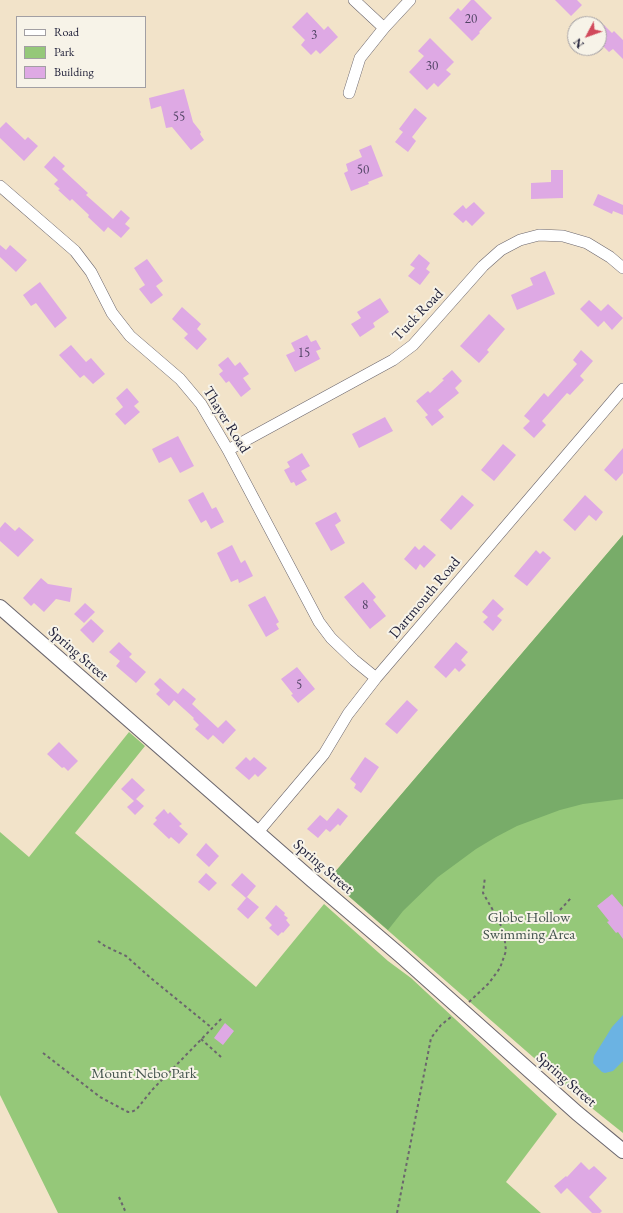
<!DOCTYPE html>
<style>
body{margin:0}
#map{position:relative;width:623px;height:1213px;overflow:hidden;background:#f2e3c9;font-family:"EB Garamond",serif}
canvas{display:block}
.legend{position:absolute;left:16px;top:16px;width:130px;height:72px;box-sizing:border-box;background:#f7f3e8;border:1px solid #a29fa3;margin:0;padding:5px 7px;list-style:none;font-size:12px;color:#22223b}
.legend li{display:flex;align-items:center;gap:8px;height:20px}
.legend b{width:20px;border:1px solid #a29fa3}
.north{position:absolute;left:567px;top:16px;width:40px;height:40px;box-sizing:border-box;background:#f7f3e8;border:1px solid #a29fa3;border-radius:50%;rotate:229deg;font-size:11px;font-weight:700;line-height:16px;text-align:center;color:#22223b}
.north::after{content:'';display:block;margin:auto;width:14px;height:18px;background:#d1495b;clip-path:polygon(50% 0,100% 100%,50% 72%,0 100%)}
</style>
<div id="map">
<canvas width="623" height="1213"></canvas>
<ul class="legend">
<li><b style="height:5px;background:#fff"></b>Road</li>
<li><b style="height:11px;background:#95c879"></b>Park</li>
<li><b style="height:11px;background:#dea9e4"></b>Building</li>
</ul>
<div class="north">N</div>
</div>
<script>
const g = document.querySelector('canvas').getContext('2d');
g.lineJoin = 'round';
function paint(path, color) {
  g.fillStyle = color;
  g.fill(path, 'evenodd');
}
function poly(rows) {
  const path = new Path2D();
  for (const r of rows) {
    path.moveTo(r[0], r[1]);
    for (let i = 2; i < r.length; i += 2) path.lineTo(r[i], r[i + 1]);
  }
  return path;
}
function stroke(path, color, width, dash) {
  g.strokeStyle = color;
  g.lineWidth = width;
  g.lineCap = dash ? 'butt' : 'round';
  g.setLineDash(dash || []);
  g.stroke(path);
}
function label(font, color, halo, rows, align = 'center') {
  g.font = font + ' "EB Garamond",serif';
  g.lineWidth = 4;
  g.setLineDash([]);
  g.textBaseline = 'middle';
  g.strokeStyle = halo;
  g.fillStyle = color;
  for (const [text, x, y, turn = 0] of rows) {
    g.save();
    g.translate(x, y);
    g.rotate((+turn || 0) * Math.PI / 180);
    g.textAlign = isNaN(turn) ? turn : align;
    if (halo) g.strokeText(text, 0, 0);
    g.fillText(text, 0, 0);
    g.restore();
  }
}
paint(poly([
 [623,535,623,1133,588,1105,329,879],
 [129,732,145,746,75,833,256,987,324,904,388,961,411,978,557,1114,506,1182,541,1213,58,1213,0,1095,0,832,29,857]
]), '#95c879');
paint(poly([
 [623,535,623,799,583,804,560,810,517,826,496,837,476,849,438,877,403,911,388,930,329,879]
]), '#78ac69');
paint(poly([
 [623,1015,623,1061,613,1071,605,1073,602,1072,593,1063,594,1056,612,1027]
]), '#6bb3e3');
paint(poly([
 [471,0,474,0,492,18,479,32,480,33,472,41,449,18,458,8,461,11],
 [555,0,577,0,582,5,571,16],
 [307,12,324,30,328,26,338,37,320,54,316,50,311,55,301,45,305,40,292,27],
 [604,25,612,33,614,31,623,40,623,59,613,49,609,52,599,42,599,30],
 [430,38,454,62,446,70,451,74,438,87,434,83,427,90,409,72,424,56,418,51],
 [184,89,193,122,201,132,200,134,204,140,191,150,172,127,166,128,161,106,151,109,149,98],
 [415,108,427,118,412,137,416,141,408,152,395,142,403,132,399,129],
 [6,122,25,140,28,137,38,146,24,161,0,138,0,128],
 [371,145,383,176,368,182,369,184,351,191,344,173,348,171,346,164,362,157,359,150],
 [54,156,65,166,62,169,88,193,86,195,113,219,121,210,130,218,125,224,130,228,121,238,108,227,104,232,88,217,89,215,72,199,70,201,58,190,60,189,54,184,58,180,44,167],
 [551,170,563,170,563,198,531,199,531,183,551,182],
 [598,194,623,205,623,215,613,211,612,214,593,205],
 [474,202,485,213,472,226,466,220,463,223,453,214,463,205,466,209],
 [0,245,6,250,10,245,27,260,16,272,0,257],
 [419,254,430,263,426,269,430,272,420,285,408,276,415,268,410,265],
 [147,259,163,281,156,286,163,295,151,304,139,289,145,285,134,268],
 [545,271,555,294,517,310,511,295,533,285,530,278],
 [40,282,67,318,55,328,36,303,31,306,23,295],
 [380,298,389,312,373,323,375,327,360,337,351,324,361,318,357,312],
 [589,300,601,311,608,304,623,318,612,330,604,321,598,327,580,309],
 [182,307,201,324,197,329,207,339,197,350,184,338,188,334,172,319],
 [489,314,505,329,487,350,489,352,479,363,460,346],
 [307,335,311,342,316,340,321,349,316,351,320,359,295,372,286,355,295,351,291,343],
 [71,345,86,362,91,358,105,374,93,384,84,375,80,378,59,355],
 [581,350,593,361,580,376,584,380,570,395,567,393,542,421,546,425,534,438,523,428,530,421,524,416,544,393,548,397,577,364,573,360],
 [228,357,235,366,240,362,249,374,243,378,251,389,241,397,229,381,226,383,219,374,223,371,218,365],
 [452,370,462,381,455,388,459,393,438,410,444,417,432,426,425,417,428,415,416,401,428,391,430,393,444,380,442,379],
 [127,388,139,402,134,406,140,412,125,425,115,414,123,407,116,398],
 [385,417,393,431,359,448,352,434],
 [178,436,194,466,180,473,171,457,159,463,152,449],
 [503,444,516,455,494,481,481,470],
 [623,448,623,473,616,481,604,470],
 [302,453,310,466,301,471,307,480,296,486,294,482,291,483,284,470,290,467,287,462],
 [203,492,212,509,216,507,224,522,211,529,206,520,201,523,188,500],
 [462,495,474,505,451,530,440,520],
 [585,495,603,512,596,521,589,515,575,531,563,520],
 [336,512,341,521,335,525,345,543,331,551,315,523],
 [5,522,15,531,19,527,34,540,18,557,0,541,0,528],
 [232,545,241,563,245,560,253,576,239,583,238,579,231,582,217,553],
 [424,545,436,555,424,568,420,564,416,570,404,559,415,546,419,550],
 [536,550,540,554,543,551,551,558,527,586,514,576],
 [41,578,48,584,72,588,70,602,56,599,44,612,34,603,31,606,23,598],
 [363,582,376,597,373,600,386,616,370,629,344,597],
 [265,596,279,622,276,624,279,629,266,637,248,605],
 [493,599,504,609,497,616,502,620,493,631,483,622,488,617,482,612],
 [85,603,95,612,84,623,74,614],
 [91,619,104,631,93,643,80,630],
 [119,642,132,654,129,657,146,672,136,683,116,666,120,661,109,652],
 [456,642,468,652,461,660,466,665,459,672,455,668,446,678,434,667],
 [297,667,315,689,298,703,291,695,293,694,281,679],
 [160,678,178,694,183,688,196,699,192,704,218,728,226,720,236,730,223,744,213,735,208,740,195,729,199,725,193,719,194,718,174,700,169,706,156,694,160,690,154,684],
 [407,700,418,710,397,734,385,724],
 [59,742,78,761,68,771,64,767,62,768,47,754],
 [246,757,250,761,254,757,267,768,258,777,255,774,249,780,235,768],
 [365,757,379,767,361,793,354,788,356,784,350,779],
 [132,778,145,790,136,799,144,806,135,815,127,807,134,801,121,789],
 [338,808,348,816,340,826,338,824,330,832,326,829,318,838,307,829,320,815,327,821],
 [164,809,168,814,170,812,182,824,179,826,188,834,179,844,171,837,169,839,153,824,157,820,155,818],
 [206,843,219,856,209,867,196,855],
 [206,873,217,883,209,891,198,882],
 [242,873,256,886,246,898,231,885],
 [612,894,623,907,623,939,618,932,616,933,607,922,609,921,597,906],
 [247,897,259,907,248,919,237,909],
 [276,905,285,913,284,915,288,918,286,920,290,925,283,933,282,932,278,936,269,928,272,925,265,918],
 [225,1023,234,1031,223,1045,214,1038],
 [581,1162,589,1170,594,1166,607,1178,589,1197,602,1211,600,1213,592,1213,567,1188,561,1194,554,1186,566,1176,567,1177]
]), '#dea9e4');
const minor = poly([
 [354,0,384,28],
 [349,93,360,58,384,28,410,0],
 [0,186,75,251,91,272,112,313,130,336,180,379,201,404,228,450,319,622,331,638,354,660,376,678],
 [228,450,393,360,413,345,483,266,501,250,520,240,539,235,563,236,587,243,610,257,623,268],
 [258,832,324,754,348,714,376,678,623,389]
]);
const tertiary = poly([
 [0,607,312,880,401,956,577,1113,623,1151]
]);
stroke(minor, '#6b666d', 12);
stroke(tertiary, '#6b666d', 16);
stroke(poly([
 [560,910,571,898],
 [98,941,105,946,126,956,152,979,212,1028],
 [469,1002,489,983,500,968,506,951,504,933,498,919,483,893,485,877],
 [201,1039,221,1057],
 [43,1053,100,1097,128,1112,131,1112,136,1110,152,1090,223,1017],
 [119,1197,126,1213],
 [397,1213,431,1038,441,1025,451,1017]
]), '#6b666d', 2, [3, 3]);
stroke(minor, '#fff', 11);
stroke(tertiary, '#fff', 14);
label('13px', '#514465', null, [
 ["20",471,19],
 ["3",314,35],
 ["30",432,66],
 ["55",179,117],
 ["50",363,170],
 ["15",304,353],
 ["8",365,605],
 ["5",299,685]
]);
label('15px', '#22223b', '#f7f3e8', [
 ["Tuck Road",418,315,-46],
 ["Thayer Road",226,420,58],
 ["Dartmouth Road",425,598,-50],
 ["Spring Street",78,654,41],
 ["Spring Street",323,867,41],
 ["Spring Street",566,1080,41]
]);
label('15px', '#44544e', '#f7f3e8', [
 ["Globe Hollow",529,918],
 ["Swimming Area",529,935],
 ["Mount Nebo Park",144,1074]
]);
</script>
